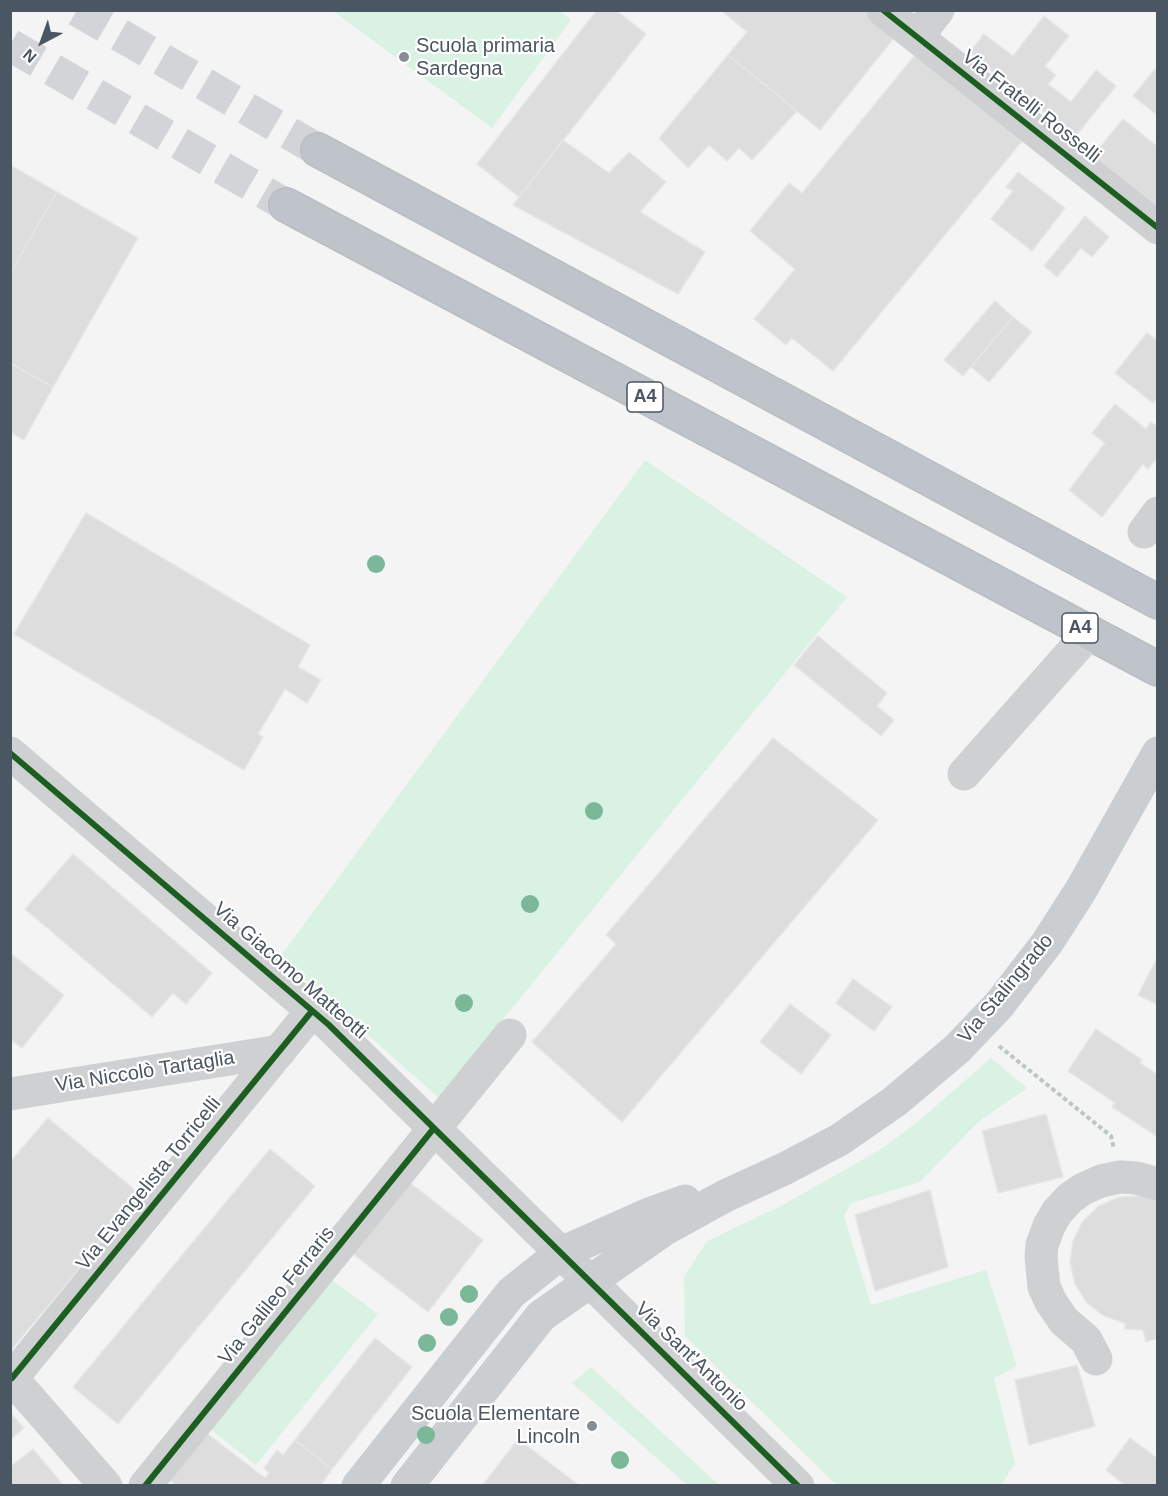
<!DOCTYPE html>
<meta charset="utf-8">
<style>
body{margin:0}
#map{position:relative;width:1168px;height:1496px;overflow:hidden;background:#f4f4f4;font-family:Arial,sans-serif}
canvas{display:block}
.frame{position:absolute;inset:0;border:12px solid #4a5661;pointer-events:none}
.north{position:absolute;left:12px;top:12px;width:60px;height:60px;-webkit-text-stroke:4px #fff;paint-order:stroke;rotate:221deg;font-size:16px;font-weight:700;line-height:24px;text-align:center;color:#4a5661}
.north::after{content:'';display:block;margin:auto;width:21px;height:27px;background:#4a5661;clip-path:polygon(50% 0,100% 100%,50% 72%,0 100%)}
</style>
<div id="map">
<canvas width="1168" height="1496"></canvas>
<div class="frame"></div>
<div class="north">N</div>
</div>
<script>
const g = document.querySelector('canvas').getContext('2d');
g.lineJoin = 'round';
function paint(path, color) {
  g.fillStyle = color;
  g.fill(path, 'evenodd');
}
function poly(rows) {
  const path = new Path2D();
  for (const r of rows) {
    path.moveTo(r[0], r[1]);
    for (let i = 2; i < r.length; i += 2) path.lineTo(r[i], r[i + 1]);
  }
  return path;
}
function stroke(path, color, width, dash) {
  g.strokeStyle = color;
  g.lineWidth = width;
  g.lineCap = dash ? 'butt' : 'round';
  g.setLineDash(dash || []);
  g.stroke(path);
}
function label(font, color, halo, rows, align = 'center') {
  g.font = font + ' Arial,sans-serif';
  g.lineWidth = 4.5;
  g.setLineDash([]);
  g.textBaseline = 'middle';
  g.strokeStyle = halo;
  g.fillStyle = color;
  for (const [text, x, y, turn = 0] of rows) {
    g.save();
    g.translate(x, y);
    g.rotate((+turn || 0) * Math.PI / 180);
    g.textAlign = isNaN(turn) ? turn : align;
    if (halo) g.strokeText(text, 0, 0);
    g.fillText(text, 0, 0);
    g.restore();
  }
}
paint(poly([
 [558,10,571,20,492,128,333,11],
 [645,460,847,597,439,1098,280,957],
 [991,1058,1027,1088,978,1122,920,1182,851,1203,844,1216,871,1305,986,1270,1017,1366,994,1378,1015,1463,1001,1485,836,1485,685,1336,684,1277,707,1241,783,1205,883,1148,921,1119],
 [328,1277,378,1314,256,1465,206,1426],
 [591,1367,719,1485,687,1485,572,1383]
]), '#d9f2e3');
const building = poly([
 [597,10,616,10,646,34,519,197,477,164,597,10],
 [721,10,870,10,898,33,820,130,728,55,747,32,721,10],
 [1044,16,1069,36,1045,66,1056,75,1048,84,1071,102,1096,70,1116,86,1075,137,969,53,984,34,1013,56,1044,16],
 [916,54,1022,141,833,371,792,338,786,345,754,319,795,269,750,231,789,183,802,193,916,54],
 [728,55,797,111,752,160,739,148,727,161,709,145,688,168,659,138,728,55],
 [1155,69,1158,71,1158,116,1133,96,1155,69],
 [1123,119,1158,147,1158,207,1093,156,1123,119],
 [563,140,609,173,629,152,666,182,640,212,705,252,678,294,513,205,563,140],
 [10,165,57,192,10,274,10,165],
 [1018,172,1065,208,1032,251,991,219,1013,191,1006,187,1018,172],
 [57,192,138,238,53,387,10,363,10,274,57,192],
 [1085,216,1109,237,1092,257,1081,248,1057,277,1044,266,1085,216],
 [995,301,1013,317,963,376,944,360,995,301],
 [1013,317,1032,332,989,382,971,367,1013,317],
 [1147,333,1158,341,1158,397,1153,403,1115,373,1147,333],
 [10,363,53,387,24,440,12,433,10,437,10,363],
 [1115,404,1146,429,1151,422,1158,427,1158,457,1148,469,1143,464,1102,517,1069,490,1105,443,1092,433,1115,404],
 [86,513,310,645,298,667,321,680,307,703,285,689,258,734,263,737,244,770,14,634,86,513],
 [818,636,887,693,877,706,894,720,881,736,794,665,818,636],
 [773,738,878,820,622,1122,532,1042,616,944,606,935,773,738],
 [73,854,212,973,186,1004,173,993,152,1017,25,909,73,854],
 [10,953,64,995,22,1048,10,1039,10,953],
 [1158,956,1158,1005,1138,995,1158,956],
 [853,979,892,1007,874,1031,836,1003,853,979],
 [790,1004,831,1035,801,1074,760,1042,790,1004],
 [1096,1029,1142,1060,1140,1063,1158,1075,1158,1137,1112,1107,1115,1103,1068,1071,1096,1029],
 [1046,1114,1063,1177,998,1193,982,1131,1046,1114],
 [48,1118,141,1195,11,1350,10,1162,48,1118],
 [270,1149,315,1186,118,1424,73,1387,270,1149],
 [409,1182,483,1240,428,1312,353,1254,409,1182],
 [930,1190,948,1267,875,1291,855,1215,930,1190],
 [1141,1196,1158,1200,1158,1338,1146,1342,1143,1330,1125,1329,1125,1323,1104,1316,1087,1303,1075,1284,1070,1262,1073,1241,1083,1221,1099,1206,1119,1197,1141,1196],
 [375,1338,412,1367,332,1469,295,1440,375,1338],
 [1077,1365,1095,1426,1029,1445,1015,1380,1077,1365],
 [10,1412,24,1428,10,1440,10,1412],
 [201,1429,265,1478,269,1473,264,1468,277,1450,283,1455,295,1440,332,1469,320,1486,177,1486,165,1476,201,1429],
 [1130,1438,1158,1459,1158,1486,1126,1486,1106,1470,1130,1438],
 [518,1439,580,1486,482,1486,518,1439],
 [33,1449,64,1486,11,1486,10,1467,33,1449]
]);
paint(building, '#ddddde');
stroke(building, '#e5e6e7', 1.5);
stroke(poly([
 [77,10,318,150],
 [10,45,286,205]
]), '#d2d4d7', 33, [33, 16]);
const highway = poly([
 [318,150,1158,602],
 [286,205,1158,669]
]);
stroke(highway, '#b9bec3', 36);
stroke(poly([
 [999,1046,1111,1136,1114,1149]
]), '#bcc7c4', 4, [4.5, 3]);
stroke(poly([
 [883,10,1158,228],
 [917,37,938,10],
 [1144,532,1158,513],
 [10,753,329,1025,798,1486],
 [964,774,1089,633],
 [10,1094,280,1051],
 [1096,1359,1086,1340,1064,1321,1051,1302,1044,1287,1041,1257,1042,1245,1049,1226,1057,1212,1070,1198,1083,1189,1101,1181,1120,1177,1136,1178,1158,1184],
 [10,1376,106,1486],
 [12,1378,312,1011],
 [145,1486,510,1035]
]), '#ced0d2', 33);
stroke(poly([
 [358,1486,511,1293,561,1253,649,1214,685,1201],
 [407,1486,541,1316,665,1229,725,1196,786,1168,839,1140,894,1102,957,1049,999,1005,1047,943,1081,890,1158,753]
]), '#caced1', 33);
stroke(highway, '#bec4c9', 33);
stroke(poly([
 [883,10,1158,228],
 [10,753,329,1025,798,1486],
 [12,1378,312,1011],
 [145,1486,434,1128]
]), '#1b5e20', 6);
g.fillStyle = '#7ab899';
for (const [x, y] of [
 [376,564],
 [594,811],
 [530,904],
 [464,1003],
 [469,1294],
 [449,1317],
 [427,1343],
 [426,1435],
 [620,1460]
]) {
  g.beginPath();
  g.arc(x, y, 9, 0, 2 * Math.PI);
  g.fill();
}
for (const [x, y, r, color] of [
 [404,57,6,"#868d94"],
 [592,1426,6,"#868d94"]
]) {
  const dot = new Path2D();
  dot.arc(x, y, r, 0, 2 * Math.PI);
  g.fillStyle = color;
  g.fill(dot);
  stroke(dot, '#fff', 2);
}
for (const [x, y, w] of [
 [645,397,36],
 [1080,628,36]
]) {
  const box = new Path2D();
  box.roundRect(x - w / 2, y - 15, w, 30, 4.5);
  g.fillStyle = '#fff';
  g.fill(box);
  stroke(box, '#4a5661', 1.5);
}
label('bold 18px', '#4a5661', null, [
 ["A4",645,397],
 ["A4",1080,628]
]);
label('20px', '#4a5661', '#fff', [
 ["Scuola primaria",416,46],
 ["Sardegna",416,69],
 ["Scuola Elementare",580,1414,"right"],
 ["Lincoln",580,1437,"right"]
], 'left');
label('20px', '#4a5661', '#fff', [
 ["Via Fratelli Rosselli",1031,107,38],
 ["Via Giacomo Matteotti",290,971,41],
 ["Via Stalingrado",1006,989,-50],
 ["Via Niccolò Tartaglia",145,1072,-9],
 ["Via Evangelista Torricelli",149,1184,-51],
 ["Via Galileo Ferraris",277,1296,-51],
 ["Via Sant'Antonio",691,1357,44]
]);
</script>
